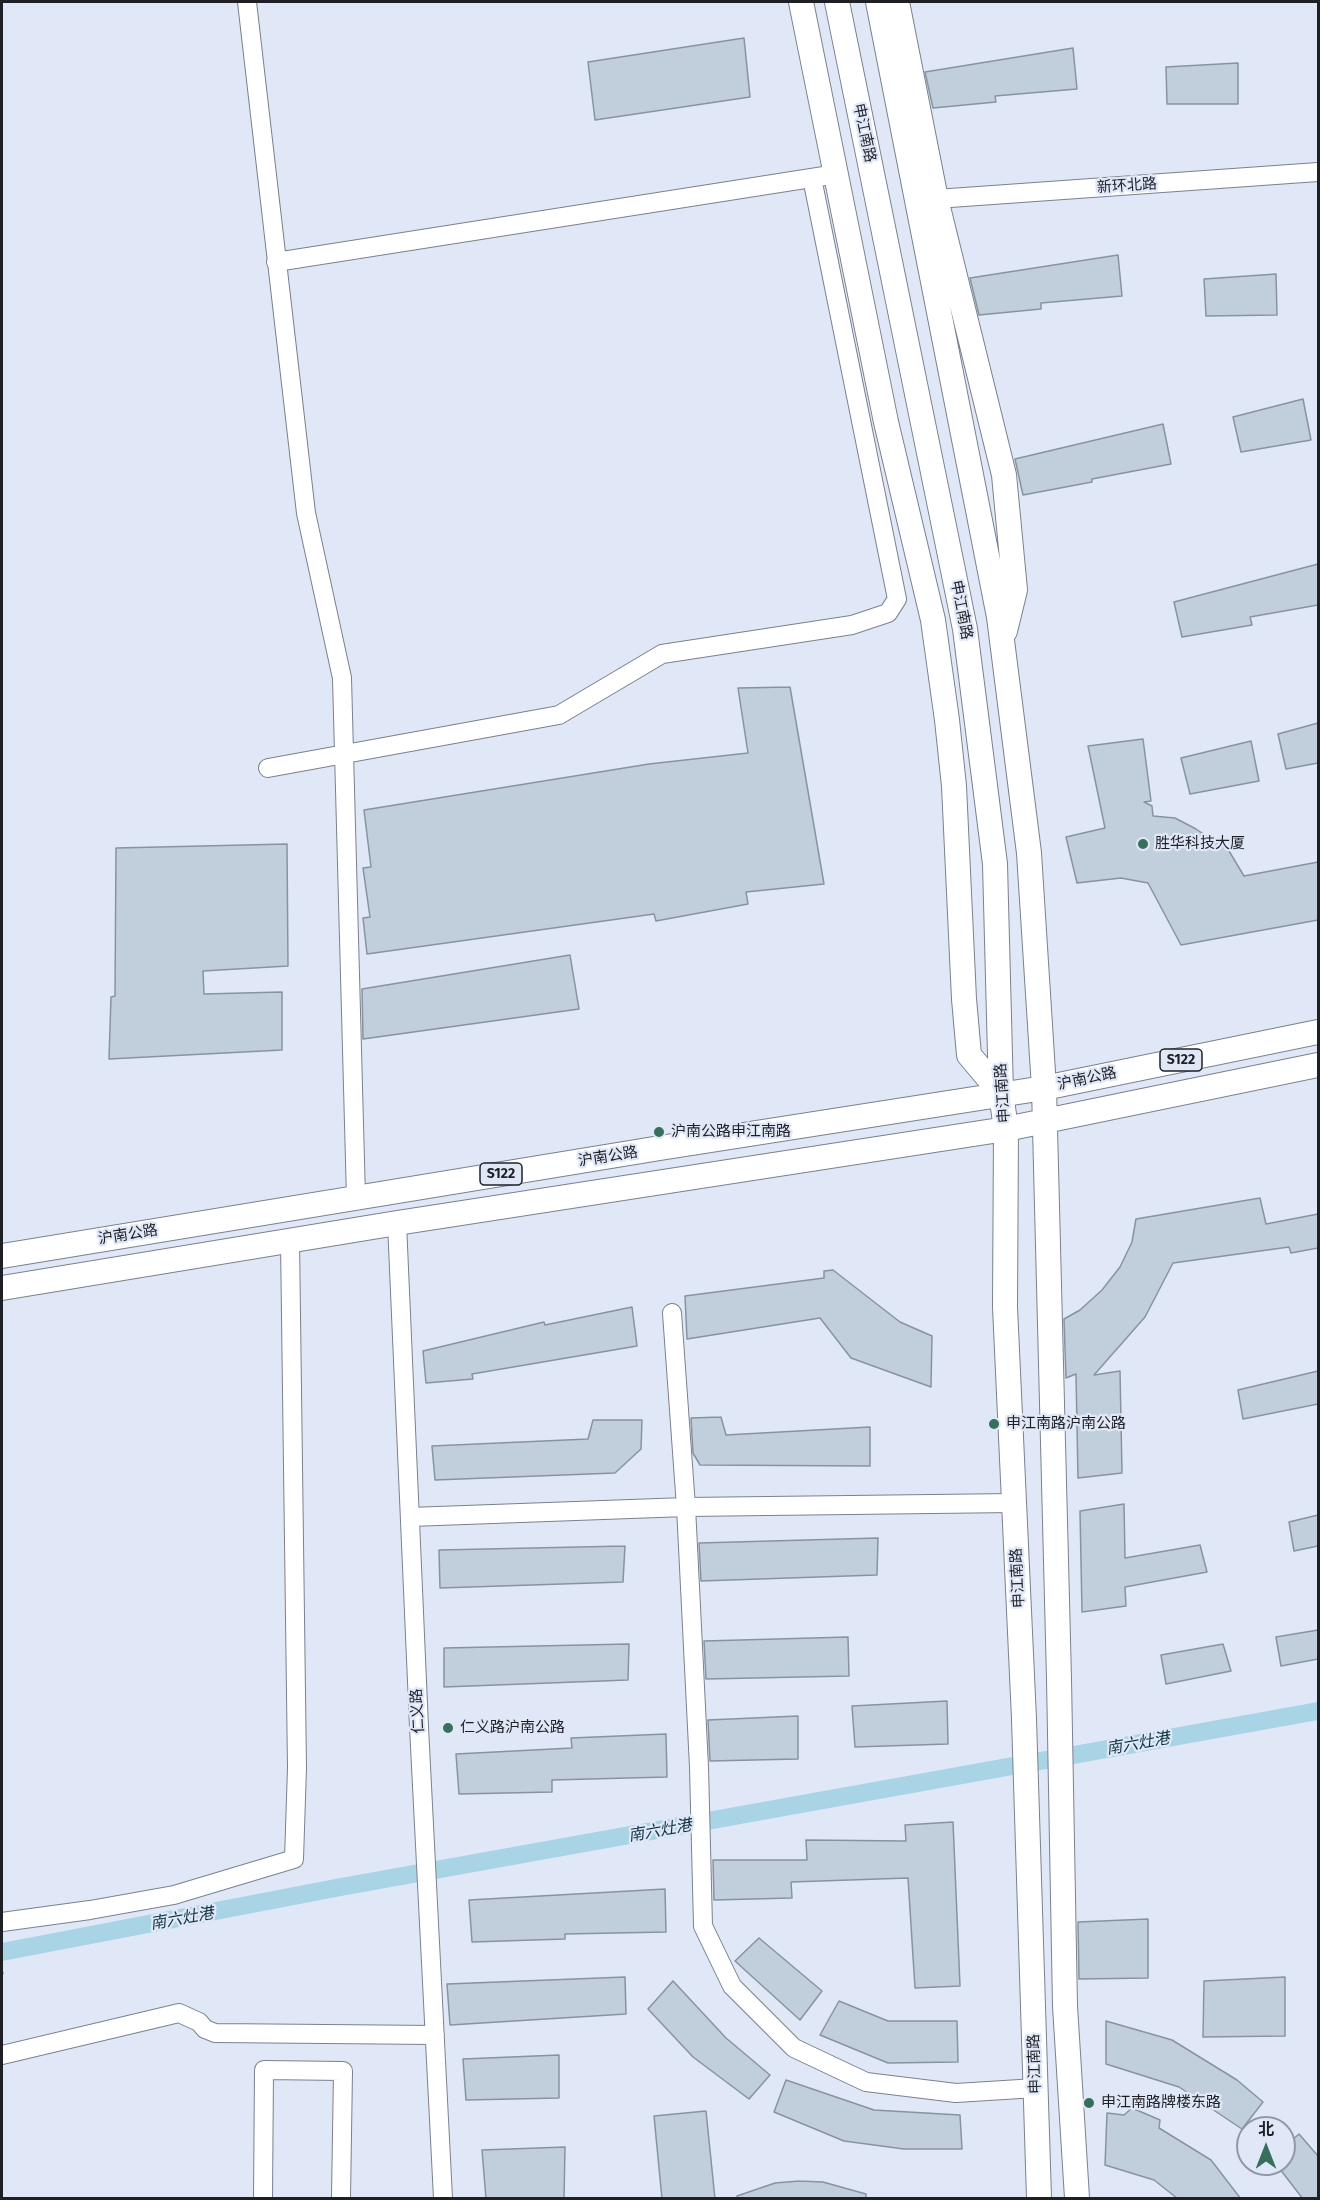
<!DOCTYPE html>
<meta charset="utf-8">
<style>
body{margin:0}
#map{position:relative;width:1320px;height:2200px;overflow:hidden;background:#e0e8f8;font-family:"Fira Sans","Noto Sans SC",sans-serif}
canvas{display:block}
.frame{position:absolute;inset:0;border:3px solid #1e2026;pointer-events:none}
.north{position:absolute;left:1236px;top:2116px;width:60px;height:60px;box-sizing:border-box;background:#e0e8f8;border:2px solid #9298a4;border-radius:50%;rotate:0deg;font-size:16px;font-weight:700;line-height:24px;text-align:center;color:#1e2026}
.north::after{content:'';display:block;margin:auto;width:21px;height:27px;background:#36705a;clip-path:polygon(50% 0,100% 100%,50% 72%,0 100%)}
</style>
<div id="map">
<canvas width="1320" height="2200"></canvas>
<div class="frame"></div>
<div class="north">北</div>
</div>
<script>
const g = document.querySelector('canvas').getContext('2d');
g.lineJoin = 'round';
function poly(rows) {
  const path = new Path2D();
  for (const r of rows) {
    path.moveTo(r[0], r[1]);
    for (let i = 2; i < r.length; i += 2) path.lineTo(r[i], r[i + 1]);
  }
  return path;
}
function stroke(path, color, width, dash) {
  g.strokeStyle = color;
  g.lineWidth = width;
  g.lineCap = dash ? 'butt' : 'round';
  g.setLineDash(dash || []);
  g.stroke(path);
}
function paint(path, color) {
  g.fillStyle = color;
  g.fill(path, 'evenodd');
}
function label(font, color, halo, rows, align = 'center') {
  g.font = font + ' "Fira Sans","Noto Sans SC",sans-serif';
  g.lineWidth = 4.5;
  g.setLineDash([]);
  g.textBaseline = 'middle';
  g.strokeStyle = halo;
  g.fillStyle = color;
  for (const [text, x, y, turn = 0] of rows) {
    g.save();
    g.translate(x, y);
    g.rotate((+turn || 0) * Math.PI / 180);
    g.textAlign = isNaN(turn) ? turn : align;
    if (halo) g.strokeText(text, 0, 0);
    g.fillText(text, 0, 0);
    g.restore();
  }
}
stroke(poly([
 [2,1952,341,1887,1318,1711]
]), '#a9d4e6', 18);
const building = poly([
 [744,38,750,97,595,120,588,62,744,38],
 [1073,48,1077,89,995,96,996,102,933,108,925,72,1073,48],
 [1238,63,1238,104,1167,104,1166,67,1238,63],
 [1118,255,1122,296,1041,303,1041,309,979,315,970,278,1118,255],
 [1276,274,1277,315,1206,316,1204,279,1276,274],
 [1303,399,1311,440,1241,452,1233,417,1303,399],
 [1163,424,1171,464,1092,479,1092,482,1023,495,1015,459,1163,424],
 [1318,564,1318,605,1250,617,1252,625,1182,637,1174,602,1318,564],
 [790,687,824,884,746,892,748,904,656,921,654,914,367,954,363,918,370,917,363,868,371,867,364,810,649,764,748,753,738,688,790,687],
 [1318,723,1318,763,1286,769,1278,734,1318,723],
 [1143,739,1151,801,1144,802,1152,806,1153,816,1175,818,1196,829,1229,851,1244,876,1318,862,1318,920,1181,945,1148,883,1121,878,1077,883,1066,837,1105,828,1088,746,1143,739],
 [1251,741,1259,781,1190,794,1181,758,1251,741],
 [287,844,288,966,203,971,204,994,282,992,282,1050,109,1059,111,997,115,996,116,848,287,844],
 [570,955,579,1009,363,1039,362,989,570,955],
 [1260,1198,1266,1224,1318,1214,1318,1248,1291,1253,1289,1247,1173,1263,1145,1317,1094,1375,1120,1371,1122,1473,1078,1478,1076,1374,1066,1378,1064,1319,1080,1310,1102,1290,1120,1267,1132,1242,1136,1219,1260,1198],
 [833,1270,900,1322,932,1336,931,1387,851,1358,820,1318,687,1339,685,1296,824,1278,824,1271,833,1270],
 [632,1307,637,1346,472,1374,473,1379,426,1383,423,1351,544,1322,545,1325,632,1307],
 [1318,1371,1318,1404,1243,1419,1238,1390,1318,1371],
 [721,1417,726,1435,870,1427,870,1466,700,1465,693,1453,691,1418,721,1417],
 [593,1420,642,1420,641,1449,615,1473,435,1480,432,1446,588,1439,593,1420],
 [1124,1504,1125,1558,1200,1545,1207,1572,1125,1587,1126,1606,1082,1612,1080,1511,1124,1504],
 [1318,1515,1318,1546,1294,1551,1289,1522,1318,1515],
 [878,1538,877,1575,701,1581,699,1543,878,1538],
 [625,1546,623,1582,440,1588,439,1550,625,1546],
 [1318,1630,1318,1659,1281,1666,1276,1637,1318,1630],
 [848,1637,849,1676,706,1679,704,1641,848,1637],
 [629,1644,628,1680,444,1687,444,1648,629,1644],
 [1223,1644,1231,1671,1166,1684,1161,1655,1223,1644],
 [947,1701,948,1744,855,1747,852,1706,947,1701],
 [798,1716,798,1759,710,1761,708,1720,798,1716],
 [666,1734,667,1777,552,1780,552,1792,459,1794,456,1754,572,1748,571,1738,666,1734],
 [953,1822,960,1986,915,1988,908,1878,791,1882,792,1898,714,1900,713,1860,807,1860,806,1840,906,1841,905,1825,953,1822],
 [665,1889,666,1932,565,1934,565,1939,472,1942,469,1900,665,1889],
 [1148,1919,1148,1978,1079,1979,1078,1922,1148,1919],
 [759,1938,822,1991,800,2020,735,1961,759,1938],
 [625,1977,626,2014,450,2025,447,1984,625,1977],
 [1285,1977,1285,2036,1203,2037,1204,1981,1285,1977],
 [673,1981,726,2038,770,2075,749,2099,693,2057,648,2009,673,1981],
 [839,2001,888,2021,957,2021,958,2062,888,2063,820,2035,839,2001],
 [1106,2021,1172,2040,1237,2080,1263,2102,1242,2129,1179,2087,1106,2064,1106,2021],
 [559,2055,559,2098,466,2100,463,2059,559,2055],
 [786,2080,874,2110,960,2115,962,2149,904,2149,844,2141,774,2112,786,2080],
 [1132,2108,1160,2120,1159,2128,1211,2160,1241,2199,1178,2199,1154,2180,1105,2165,1107,2113,1124,2115,1132,2108],
 [706,2111,715,2199,662,2199,654,2116,706,2111],
 [1299,2134,1318,2156,1318,2199,1303,2199,1276,2164,1284,2164,1284,2147,1299,2134],
 [565,2147,564,2199,486,2199,482,2150,565,2147],
 [799,2181,823,2182,866,2194,866,2199,738,2199,737,2196,775,2183,799,2181]
]);
paint(building, '#c1cfdc');
stroke(building, '#87949f', 1.5);
const minor = poly([
 [247,2,306,513,342,678,356,1198],
 [936,199,1318,172],
 [276,262,824,176],
 [268,768,559,715,662,654,852,625,888,613,897,599,812,178],
 [397,1223,419,1727,443,2198],
 [672,1313,686,1507,699,1767,703,1926,732,1986,794,2048,866,2082,956,2093,1036,2088],
 [410,1517,686,1507,1014,1503],
 [2,1922,90,1910,174,1895,294,1859,297,1768,290,1240],
 [2,2055,179,2013,199,2022,205,2029,215,2033,435,2035],
 [263,2198,264,2070,343,2071,341,2198]
]);
const major = poly([
 [801,2,886,422,933,620,947,720,954,786,964,999,969,1055,1001,1093],
 [837,2,965,629,995,864,1001,1093,1006,1129,1005,1307,1024,1719,1039,2198],
 [878,2,999,617,1029,853,1044,1088,1059,1679,1065,2006,1077,2198],
 [897,2,936,199,1004,475,1015,590,1005,631],
 [2,1256,660,1148,1044,1088,1318,1032],
 [2,1288,397,1223,1006,1129,1318,1065]
]);
stroke(minor, '#7a808f', 20);
stroke(major, '#7a808f', 26);
stroke(poly([
 [2,1973,8,1972]
]), '#777c86', 3, [1.5, 4.5]);
stroke(minor, '#fff', 18);
stroke(major, '#fff', 24);
for (const [x, y, r, color] of [
 [1143,844,6,"#36705a"],
 [659,1132,6,"#36705a"],
 [994,1424,6,"#36705a"],
 [448,1728,6,"#36705a"],
 [1089,2103,6,"#36705a"]
]) {
  const dot = new Path2D();
  dot.arc(x, y, r, 0, 2 * Math.PI);
  g.fillStyle = color;
  g.fill(dot);
  stroke(dot, '#e0e8f8', 2);
}
for (const [x, y, w] of [
 [1181,1060,42],
 [501,1174,42]
]) {
  const box = new Path2D();
  box.roundRect(x - w / 2, y - 11, w, 22, 4.5);
  g.fillStyle = '#e0e8f8';
  g.fill(box);
  stroke(box, '#1e2026', 1.5);
}
label('bold 14px', '#1e2026', null, [
 ["S122",1181,1060],
 ["S122",501,1174]
]);
label('15px', '#1e2026', '#e0e8f8', [
 ["申江南路",864,133,78],
 ["新环北路",1127,186,-4],
 ["申江南路",961,610,79],
 ["沪南公路",1087,1079,-12],
 ["申江南路",1003,1093,-94],
 ["沪南公路",608,1157,-9],
 ["沪南公路",128,1235,-9],
 ["申江南路",1018,1578,-93],
 ["仁义路",418,1711,-93],
 ["申江南路",1035,2064,-92]
]);
label('15px', '#1e2026', '#e0e8f8', [
 ["胜华科技大厦",1155,844],
 ["沪南公路申江南路",671,1132],
 ["申江南路沪南公路",1006,1424],
 ["仁义路沪南公路",460,1728],
 ["申江南路牌楼东路",1101,2103]
], 'left');
label('italic 16px', '#0d3341', '#e0e8f8', [
 ["南六灶港",1138,1744,-10],
 ["南六灶港",660,1831,-10],
 ["南六灶港",182,1919,-10]
]);
</script>
